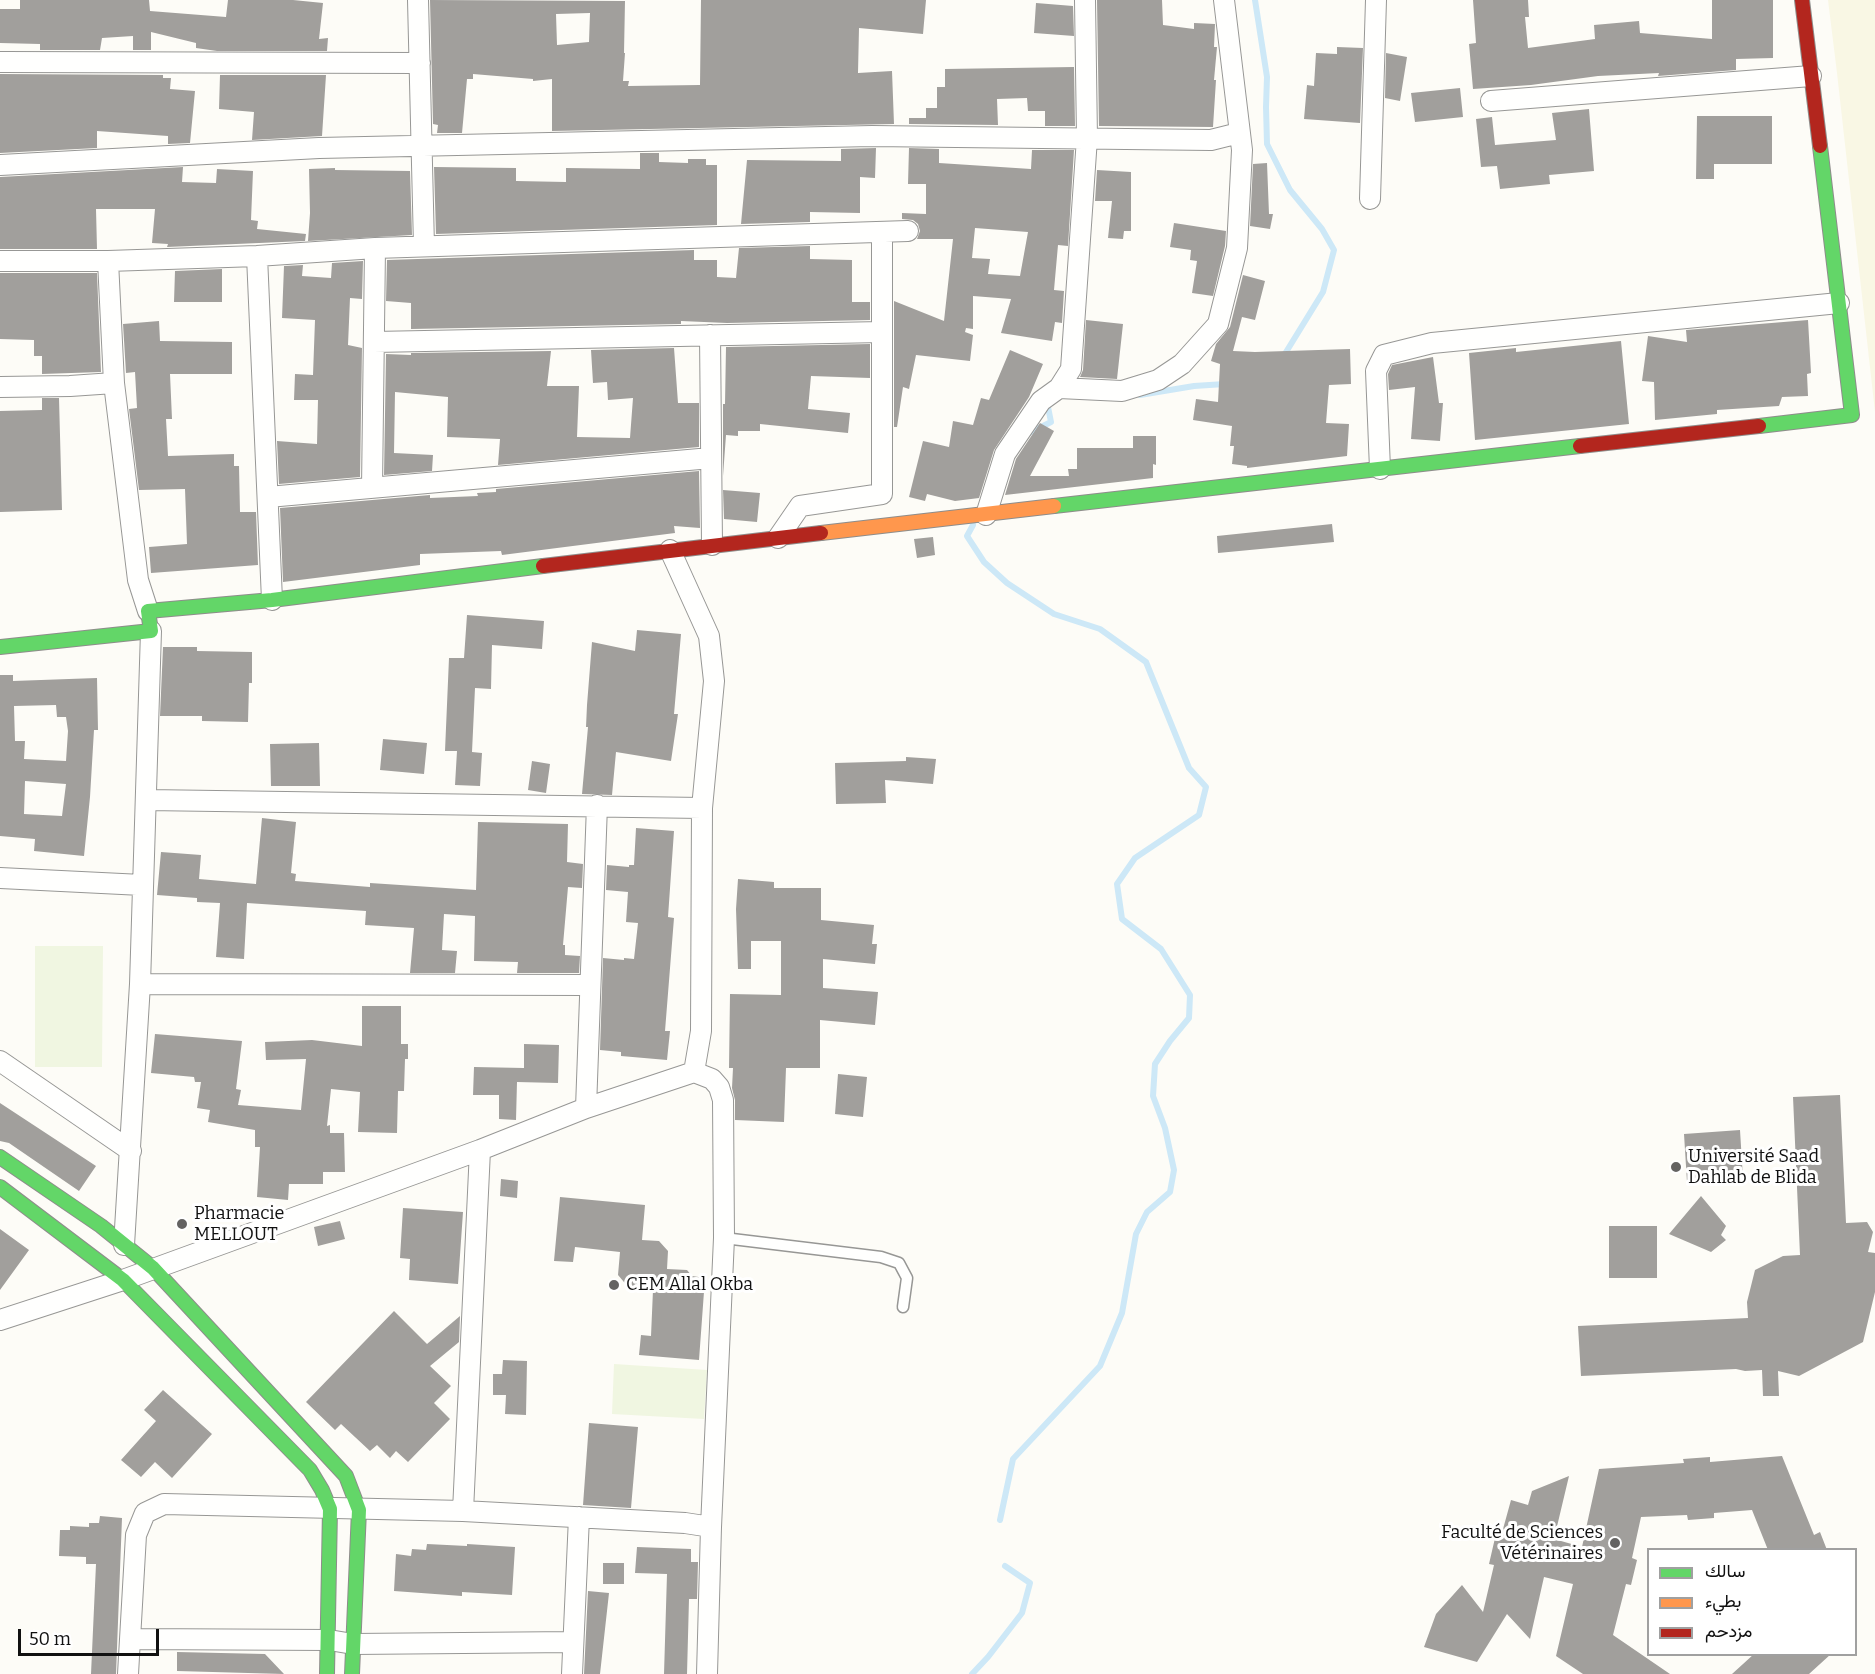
<!DOCTYPE html>
<meta charset="utf-8">
<style>
body{margin:0}
#map{position:relative;width:1875px;height:1674px;overflow:hidden;background:#fdfcf7;font-family:Bitter,Vazirmatn,serif}
canvas{display:block}
.legend{position:absolute;left:1647px;top:1548px;width:210px;height:108px;box-sizing:border-box;background:#fff;border:2px solid #a0a0a0;margin:0;padding:8px 10px;list-style:none;font-size:18px;color:#111}
.legend li{display:flex;align-items:center;gap:12px;height:30px}
.legend b{width:30px;border:2px solid #a0a0a0}
.scale{position:absolute;left:18px;top:1629px;width:141px;height:27px;box-sizing:border-box;border:3px solid #111;border-top:0;padding-left:8px;font-size:18px;line-height:21px;white-space:nowrap;color:#111;-webkit-text-stroke:4px #fff;paint-order:stroke}
</style>
<div id="map">
<canvas width="1875" height="1674"></canvas>
<ul class="legend">
<li><b style="height:8px;background:#63d668"></b>سالك</li>
<li><b style="height:8px;background:#ff974d"></b>بطيء</li>
<li><b style="height:8px;background:#b3261e"></b>مزدحم</li>
</ul>
<div class="scale">50 m</div>
</div>
<script>
const g = document.querySelector('canvas').getContext('2d');
g.lineJoin = 'round';
function paint(path, color) {
  g.fillStyle = color;
  g.fill(path, 'evenodd');
}
function poly(rows) {
  const path = new Path2D();
  for (const r of rows) {
    path.moveTo(r[0], r[1]);
    for (let i = 2; i < r.length; i += 2) path.lineTo(r[i], r[i + 1]);
  }
  return path;
}
function stroke(path, color, width, dash) {
  g.strokeStyle = color;
  g.lineWidth = width;
  g.lineCap = dash ? 'butt' : 'round';
  g.setLineDash(dash || []);
  g.stroke(path);
}
function label(font, color, halo, rows, align = 'center') {
  g.font = font + ' Bitter,serif';
  g.lineWidth = 6;
  g.setLineDash([]);
  g.textBaseline = 'middle';
  g.strokeStyle = halo;
  g.fillStyle = color;
  for (const [text, x, y, turn = 0] of rows) {
    g.save();
    g.translate(x, y);
    g.rotate((+turn || 0) * Math.PI / 180);
    g.textAlign = isNaN(turn) ? turn : align;
    if (halo) g.strokeText(text, 0, 0);
    g.fillText(text, 0, 0);
    g.restore();
  }
}
paint(poly([
 [1828,0,1875,0,1875,412,1837,73]
]), '#f9f7e4');
paint(poly([
 [35,946,103,946,102,1067,35,1067],
 [614,1364,707,1370,704,1419,612,1414]
]), '#f0f6e1');
stroke(poly([
 [1255,0,1267,77,1266,107,1267,144,1290,190,1322,229,1334,250,1323,292,1283,357],
 [1140,395,1194,386,1225,384],
 [1025,435,1051,422,1047,402],
 [973,525,967,536,984,562,1007,583,1054,614,1100,629,1146,662,1189,768,1206,787,1199,815,1135,858,1117,884,1122,919,1161,949,1190,995,1189,1018,1170,1041,1155,1064,1153,1096,1165,1128,1174,1170,1170,1192,1147,1212,1136,1234,1122,1313,1100,1366,1013,1459,1000,1520],
 [972,1674,988,1657,1022,1613,1030,1583,1005,1566]
]), '#cde8f7', 6);
paint(poly([
 [20,0,149,0,150,11,226,17,228,0,293,0,323,3,319,39,328,38,327,51,217,51,196,48,196,43,151,32,151,50,133,50,133,36,102,38,100,50,40,50,40,44,0,43,0,9,20,9],
 [430,0,625,1,624,53,625,53,623,81,629,81,628,86,700,85,701,0,926,0,923,34,859,28,858,73,892,71,894,124,552,131,552,79,533,81,533,79,473,74,473,79,467,79,462,133,437,133,438,125,433,124],
 [590,13,589,42,557,45,556,14],
 [1097,0,1162,0,1163,25,1194,29,1194,23,1215,24,1214,47,1217,47,1214,80,1216,80,1213,127,1099,126],
 [1473,0,1528,0,1529,17,1525,17,1528,48,1595,39,1594,25,1639,21,1640,33,1712,39,1712,0,1773,0,1773,58,1736,59,1736,70,1658,76,1659,73,1598,76,1531,85,1473,89,1469,44,1476,43],
 [1036,3,1073,6,1074,36,1034,33],
 [1337,47,1363,48,1360,123,1304,119,1307,85,1314,86,1316,53,1337,54],
 [1386,53,1407,57,1400,101,1385,98],
 [1074,67,1075,126,1045,126,1045,111,1028,111,1027,98,997,99,998,125,909,124,909,118,926,118,926,108,937,108,937,87,945,87,945,69],
 [0,74,163,75,163,78,171,78,170,89,195,91,190,143,168,144,168,136,97,131,97,148,0,153],
 [220,75,326,75,322,136,252,140,254,112,219,109],
 [1460,88,1463,117,1415,122,1411,93],
 [1589,109,1594,171,1549,175,1550,184,1500,189,1497,166,1481,167,1476,119,1492,117,1495,145,1556,140,1552,113],
 [1697,116,1772,116,1772,164,1714,164,1714,179,1696,179],
 [876,148,875,178,860,177,860,213,810,212,810,222,741,224,747,160,841,161,841,149],
 [909,148,939,149,939,163,1031,169,1032,150,1074,150,1068,246,1058,245,1054,290,1064,291,1062,323,1055,322,1052,341,1001,333,1011,299,973,296,973,329,966,328,965,332,973,335,970,361,916,355,909,389,903,387,897,427,894,427,894,301,944,321,953,239,917,239,920,231,918,224,913,220,902,219,902,213,926,214,926,184,908,184],
 [975,228,1028,232,1020,276,988,274,990,259,972,258],
 [640,153,659,153,659,162,688,163,688,159,706,159,706,165,717,165,717,225,436,234,434,167,516,168,516,181,566,182,566,168,640,169],
 [1267,163,1269,214,1273,214,1270,229,1250,226,1253,164],
 [183,167,182,182,216,183,217,169,253,171,251,220,258,221,257,229,306,234,305,241,167,247,168,244,152,243,155,209,96,209,97,249,0,249,0,177],
 [335,168,335,170,410,171,412,235,308,241,310,213,309,169],
 [1097,170,1131,172,1131,231,1124,231,1123,239,1108,238,1112,201,1095,201],
 [1174,223,1226,231,1225,246,1213,296,1192,293,1197,261,1190,260,1191,250,1170,247],
 [810,246,810,259,852,260,852,302,870,302,870,320,727,323,681,321,681,324,411,329,411,303,386,301,387,260,694,250,694,260,717,260,717,277,736,278,739,248],
 [363,261,362,299,350,298,348,345,362,348,360,477,279,484,277,441,317,444,318,400,294,400,295,374,313,375,315,320,282,318,284,266,303,265,302,276,331,278,332,263],
 [222,269,222,302,174,302,175,271],
 [0,273,97,273,101,372,42,374,42,356,34,356,34,340,0,339],
 [1243,275,1265,281,1255,320,1242,317,1233,351,1255,352,1350,349,1351,384,1329,385,1326,423,1349,424,1347,456,1247,468,1247,466,1232,464,1234,446,1230,446,1232,426,1193,420,1196,399,1218,402,1220,364,1211,361,1216,344,1230,327],
 [1086,320,1123,324,1117,379,1080,377,1083,370],
 [1808,320,1811,373,1807,374,1808,396,1782,397,1779,406,1717,410,1717,414,1655,420,1654,382,1642,381,1648,336,1687,342,1686,330],
 [159,321,160,341,232,342,232,374,170,374,172,419,166,419,168,456,234,454,234,466,239,466,240,512,256,512,258,565,151,573,149,547,187,544,185,489,139,490,129,409,137,408,135,372,126,373,123,324],
 [1621,341,1629,424,1475,440,1469,353,1516,348,1516,352],
 [870,344,870,378,811,376,808,409,850,413,848,433,760,424,760,431,738,431,738,436,726,435,723,476,723,404,725,404,726,347],
 [674,348,678,403,699,403,699,447,498,465,500,439,447,437,448,397,395,392,394,453,433,455,432,471,384,475,386,354,411,355,411,353,551,351,547,386,579,386,577,437,630,438,633,398,608,400,607,382,593,383,591,350],
 [1010,350,1043,364,1029,397,994,450,979,498,955,501,927,494,925,501,909,497,923,441,949,447,953,421,973,425,981,398,989,400],
 [1433,357,1439,403,1443,403,1440,441,1411,439,1415,387,1389,390,1388,374,1392,365],
 [42,398,59,398,62,510,0,512,0,411,42,410],
 [1040,423,1054,431,1030,476,1069,476,1068,469,1077,469,1077,448,1133,448,1133,436,1156,436,1156,465,1153,464,1153,478,1005,495,1016,459],
 [699,471,700,528,674,526,675,533,502,555,501,551,420,554,420,565,283,582,280,508,430,495,430,498,478,496,477,493,496,492,496,489],
 [723,490,760,493,757,522,724,519],
 [1332,524,1334,542,1218,553,1217,536],
 [933,537,935,555,917,558,914,539],
 [467,615,544,621,542,649,492,645,491,689,475,688,472,752,482,753,480,786,455,785,457,751,445,751,449,658,464,658],
 [637,630,681,634,674,714,678,714,671,761,616,752,612,795,582,794,588,727,586,727,587,705,592,642,635,651],
 [163,647,197,647,197,651,252,652,252,683,249,683,248,722,202,721,202,716,160,716],
 [0,675,13,675,13,681,97,678,98,730,94,730,90,797,84,856,34,851,35,839,0,836],
 [56,705,57,717,66,717,68,731,66,761,24,759,25,741,15,741,14,706],
 [25,781,66,784,62,816,24,814],
 [383,739,427,743,424,774,380,770],
 [319,743,320,786,271,786,270,744],
 [906,757,936,759,933,784,885,780,886,803,836,804,835,763,906,761],
 [532,761,550,764,546,793,528,790],
 [262,818,296,822,291,873,296,874,295,881,370,887,370,883,476,890,478,822,568,824,567,862,583,864,582,888,568,887,563,945,565,945,565,955,580,956,579,973,517,973,518,962,474,961,475,916,444,914,442,950,457,951,455,973,410,973,414,928,365,925,366,911,247,903,244,959,216,957,220,903,197,902,197,898,157,895,161,852,201,855,199,879,256,884],
 [636,828,674,831,668,917,674,918,665,1031,670,1031,667,1060,621,1056,621,1052,600,1050,603,958,624,960,624,958,634,959,638,923,626,922,628,892,606,890,607,865,629,867,629,865,634,865],
 [738,879,774,882,774,888,821,888,821,920,874,925,872,944,877,944,875,964,823,959,823,988,878,992,875,1025,820,1020,820,1068,786,1068,784,1122,735,1120,735,1100,732,1088,733,1068,729,1068,730,994,781,995,781,941,751,941,751,969,738,969,736,909],
 [362,1006,401,1006,401,1044,408,1044,408,1059,405,1059,404,1091,398,1091,397,1133,358,1132,360,1092,331,1089,327,1126,330,1125,330,1133,344,1133,345,1172,323,1172,323,1184,289,1184,288,1200,257,1197,260,1147,255,1147,255,1130,208,1122,210,1110,197,1108,201,1082,195,1082,194,1077,151,1073,155,1034,242,1041,236,1089,241,1090,238,1105,301,1110,306,1059,266,1060,265,1042,312,1040,362,1046],
 [524,1044,559,1045,558,1083,517,1082,516,1120,499,1119,499,1095,473,1095,474,1067,524,1068],
 [838,1074,867,1077,863,1117,835,1114],
 [1840,1095,1846,1223,1867,1222,1873,1232,1868,1252,1875,1253,1875,1292,1863,1342,1799,1376,1778,1371,1779,1396,1763,1396,1762,1370,1745,1371,1736,1369,1581,1376,1578,1326,1748,1318,1747,1302,1755,1270,1783,1256,1800,1255,1793,1097],
 [0,1103,96,1166,79,1191,9,1143,0,1141],
 [1740,1130,1743,1179,1687,1182,1684,1134],
 [501,1179,518,1181,517,1198,500,1196],
 [1701,1196,1726,1226,1721,1235,1726,1240,1711,1252,1669,1234],
 [560,1197,645,1205,642,1240,659,1241,668,1251,667,1269,687,1270,692,1276,705,1278,699,1360,639,1355,641,1335,651,1336,653,1290,629,1288,618,1275,620,1252,575,1247,573,1262,554,1261],
 [403,1208,463,1212,458,1284,409,1280,410,1259,400,1258],
 [340,1221,345,1239,318,1246,314,1227],
 [1609,1226,1657,1226,1657,1278,1609,1278],
 [0,1229,29,1250,0,1290],
 [394,1311,427,1344,460,1316,459,1342,430,1366,451,1386,434,1403,450,1419,408,1462,396,1451,390,1458,377,1445,370,1451,341,1424,335,1430,306,1402],
 [503,1360,527,1361,526,1415,505,1414,506,1395,493,1395,493,1374,502,1374],
 [163,1390,212,1434,172,1478,155,1462,141,1477,121,1460,156,1421,144,1410],
 [589,1423,638,1427,631,1508,583,1505],
 [1782,1456,1814,1535,1820,1532,1827,1550,1768,1550,1752,1510,1714,1513,1714,1518,1688,1520,1687,1515,1641,1517,1632,1558,1637,1560,1631,1585,1626,1584,1613,1635,1670,1674,1583,1674,1556,1656,1573,1584,1544,1577,1530,1639,1507,1614,1477,1662,1424,1647,1436,1614,1462,1585,1483,1612,1494,1565,1489,1564,1495,1538,1500,1540,1511,1500,1528,1505,1532,1491,1569,1476,1554,1539,1582,1547,1599,1469,1684,1463,1683,1459,1710,1457,1710,1462],
 [100,1516,122,1518,116,1674,91,1674,96,1564,86,1564,86,1557,59,1556,60,1530,70,1530,70,1526,89,1527,89,1523,99,1523],
 [427,1544,467,1546,467,1544,515,1547,512,1595,462,1592,462,1596,394,1591,396,1554,411,1556,412,1549,426,1550],
 [637,1547,691,1549,691,1562,698,1562,697,1599,689,1599,687,1674,664,1674,667,1574,635,1573],
 [603,1563,624,1563,624,1584,603,1584],
 [588,1591,609,1593,600,1674,584,1674],
 [177,1652,265,1654,284,1674,177,1671],
 [1754,1654,1831,1654,1809,1674,1732,1674]
]), '#a19f9c');
const lane = poly([
 [724,1238,881,1257,899,1263,907,1278,903,1307]
]);
const street = poly([
 [418,0,424,246],
 [0,62,420,63],
 [1491,101,1811,76],
 [0,165,319,148,872,136,1211,140,1239,133],
 [1370,199,1376,0],
 [257,256,272,600],
 [0,261,108,261,257,256,375,248,908,231],
 [108,261,114,383,138,580,148,611],
 [710,335,712,545],
 [374,342,882,332],
 [0,387,70,386,114,383],
 [1059,388,1122,391,1158,380,1182,364,1218,324,1237,248,1242,150,1224,0],
 [1380,469,1376,371,1384,355,1432,343,1839,303],
 [372,488,375,248],
 [268,497,711,458],
 [986,515,1005,454,1041,401,1059,388,1071,369,1087,138,1085,0],
 [778,538,800,506,882,494,882,232],
 [147,800,702,808],
 [0,878,142,885],
 [140,984,590,985],
 [0,1061,131,1151],
 [694,1072,712,1079,719,1087,723,1100,724,1238,711,1527],
 [586,1108,597,805],
 [124,1245,140,984,151,631],
 [0,1320,123,1280,480,1150,586,1108,694,1072,701,1031,702,808,714,681,709,636,670,550],
 [463,1511,480,1150],
 [130,1639,329,1640,353,1644,573,1642],
 [128,1674,136,1535,145,1513,164,1504,463,1511,685,1523,711,1527,707,1674],
 [572,1674,579,1517]
]);
const fast = poly([
 [1759,426,1852,415,1820,146],
 [1054,506,1580,446],
 [0,647,151,631,148,611,272,600,543,566],
 [0,1157,101,1226,153,1268,346,1476,359,1510,352,1674],
 [0,1187,123,1280,310,1470,322,1490,330,1509,327,1674]
]);
const slow = poly([
 [821,533,1054,506]
]);
const jam = poly([
 [1802,0,1820,146],
 [1580,446,1759,426],
 [543,566,821,533]
]);
stroke(lane, '#979795', 13);
stroke(street, '#979795', 22);
stroke(fast, '#8e8d8b', 16);
stroke(slow, '#8e8d8b', 16);
stroke(jam, '#8e8d8b', 16);
stroke(lane, '#fffffe', 10);
stroke(street, '#fffffe', 20);
stroke(fast, '#63d668', 14);
stroke(slow, '#ff974d', 14);
stroke(jam, '#b3261e', 14);
for (const [x, y, r, color] of [
 [1676,1167,6,"#646362"],
 [182,1224,6,"#646362"],
 [614,1285,6,"#646362"],
 [1615,1543,6,"#646362"]
]) {
  const dot = new Path2D();
  dot.arc(x, y, r, 0, 2 * Math.PI);
  g.fillStyle = color;
  g.fill(dot);
  stroke(dot, '#fff', 2);
}
label('18px', '#111', '#fff', [
 ["Université Saad",1688,1157],
 ["Dahlab de Blida",1688,1178],
 ["Pharmacie",194,1214],
 ["MELLOUT",194,1235],
 ["CEM Allal Okba",626,1285],
 ["Faculté de Sciences",1603,1533,"right"],
 ["Vétérinaires",1603,1554,"right"]
], 'left');
</script>
